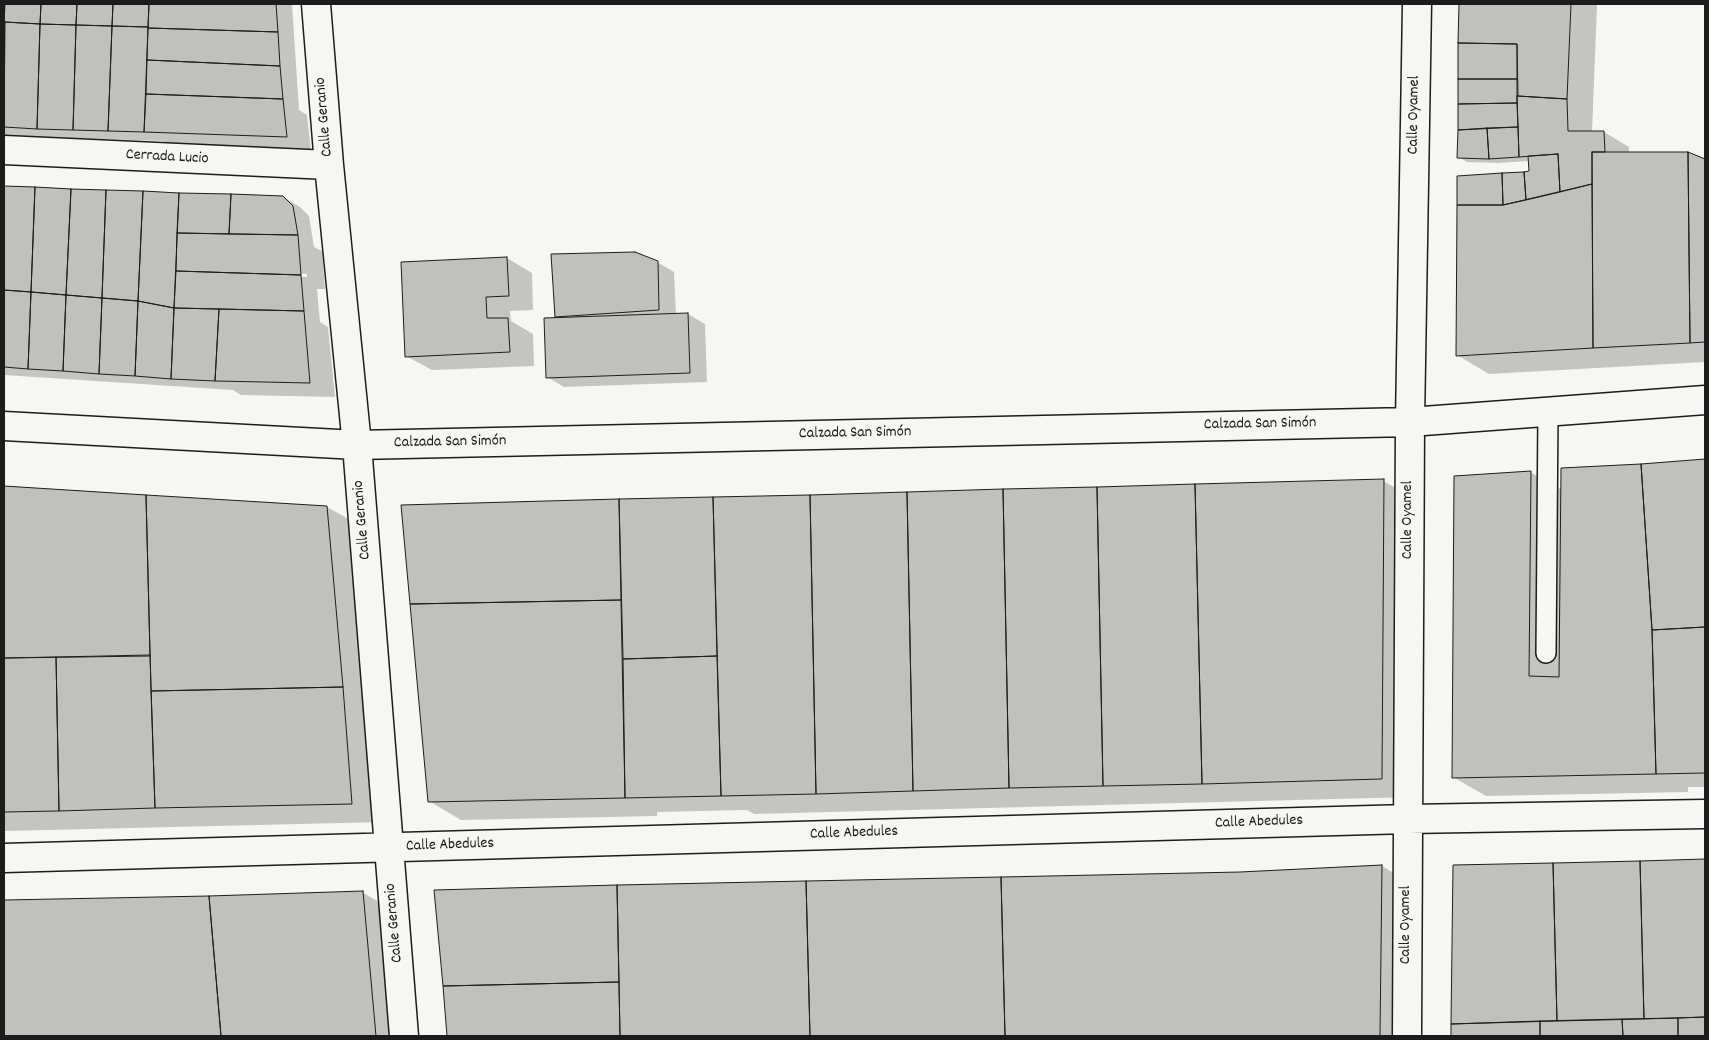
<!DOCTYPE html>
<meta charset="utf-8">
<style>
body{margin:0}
#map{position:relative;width:1709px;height:1040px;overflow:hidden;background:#f6f6f2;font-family:Dekko,sans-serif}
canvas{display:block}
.frame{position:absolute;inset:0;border:5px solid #1c1c1c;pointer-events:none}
</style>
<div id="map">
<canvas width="1709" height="1040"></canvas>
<div class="frame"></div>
</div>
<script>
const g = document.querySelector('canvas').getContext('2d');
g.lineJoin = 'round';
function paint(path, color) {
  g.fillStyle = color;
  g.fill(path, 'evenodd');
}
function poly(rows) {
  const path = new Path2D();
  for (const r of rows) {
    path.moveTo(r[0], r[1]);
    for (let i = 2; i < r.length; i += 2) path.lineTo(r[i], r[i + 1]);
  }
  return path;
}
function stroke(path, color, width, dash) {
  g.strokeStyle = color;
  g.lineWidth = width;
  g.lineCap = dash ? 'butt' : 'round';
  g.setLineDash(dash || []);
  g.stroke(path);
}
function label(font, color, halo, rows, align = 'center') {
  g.font = font + ' Dekko,sans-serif';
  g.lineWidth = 4.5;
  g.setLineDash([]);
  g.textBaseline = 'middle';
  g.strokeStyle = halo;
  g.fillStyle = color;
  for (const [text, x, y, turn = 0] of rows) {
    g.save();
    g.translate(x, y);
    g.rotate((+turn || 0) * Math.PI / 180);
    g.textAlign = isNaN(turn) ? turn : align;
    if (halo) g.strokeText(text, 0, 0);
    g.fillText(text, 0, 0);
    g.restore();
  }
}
paint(poly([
 [4,4,292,4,299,110,307,115,311,151,171,146,163,141,4,136],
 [1460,4,1597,5,1592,133,1604,132,1629,147,1629,153,1688,153,1705,160,1705,362,1489,374,1457,355,1531,172,1530,162,1528,161,1498,163,1467,162,1459,157],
 [4,187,283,197,300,207,309,216,314,247,322,251,325,289,317,289,320,322,328,327,335,397,241,395,233,390,4,375],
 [201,271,307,274,307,277,201,273],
 [507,258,532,273,533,310,510,311,511,321,533,334,534,366,432,370,406,356],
 [657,262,674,272,676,315,688,314,705,324,707,382,564,387,547,377,561,319,557,316],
 [1705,460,1705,787,1688,787,1688,792,1486,796,1453,777,1530,472,1562,490,1562,470],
 [1383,481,1416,499,1413,797,754,814,747,810,657,812,657,816,461,820,429,801,403,506],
 [720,655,720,657,616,661,616,658],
 [4,488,327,507,359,525,384,822,4,831],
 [1705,861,1705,1036,1453,1036,1454,867],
 [1382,866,1414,885,1412,1036,449,1036,436,891,1240,874],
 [362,892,394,911,406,1036,4,1036,4,901]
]), '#0003');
const building = poly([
 [5,4,41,4,40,24,4,22,5,4],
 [41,4,77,4,76,25,40,24,41,4],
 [77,4,113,4,112,26,76,25,77,4],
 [113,4,149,4,148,27,112,26,113,4],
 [149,4,276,4,278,32,148,28,149,4],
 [1459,4,1571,4,1567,99,1518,96,1517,44,1458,43,1459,4],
 [5,22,40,24,37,129,4,127,5,22],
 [40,24,76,25,73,130,37,129,40,24],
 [76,25,112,26,108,131,73,130,76,25],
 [112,26,148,27,144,132,108,131,112,26],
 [148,28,278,32,280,66,147,60,148,28],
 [1458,43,1517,44,1517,79,1458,79,1458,43],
 [147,60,280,66,283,99,146,94,147,60],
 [1458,79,1517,79,1517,103,1458,104,1458,79],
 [146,94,283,99,287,137,144,132,146,94],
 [1517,96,1567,99,1568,131,1604,131,1605,152,1592,152,1592,184,1560,192,1558,154,1519,157,1517,96],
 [1517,103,1518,127,1458,130,1458,104,1517,103],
 [1518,127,1519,157,1489,159,1487,128,1518,127],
 [1487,128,1489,159,1457,158,1458,130,1487,128],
 [1592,152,1688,152,1690,343,1593,348,1592,152],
 [1688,152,1705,159,1705,342,1690,343,1688,152],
 [1558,154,1560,192,1526,200,1524,172,1529,171,1528,156,1558,154],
 [1524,172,1526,200,1503,205,1502,173,1524,172],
 [1502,173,1503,205,1457,205,1457,176,1502,173],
 [1592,184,1593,348,1456,356,1457,205,1503,205,1592,184],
 [4,186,35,187,31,292,4,290,4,186],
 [35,187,71,189,66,295,31,292,35,187],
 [71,189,106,190,102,298,66,295,71,189],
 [106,190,143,191,138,301,102,298,106,190],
 [143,191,179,193,174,308,138,301,143,191],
 [179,193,231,194,229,234,177,233,179,193],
 [231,194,283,196,293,206,298,235,229,234,231,194],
 [177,233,298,235,301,275,176,271,177,233],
 [635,252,658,261,659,310,555,317,551,254,635,252],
 [507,257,509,296,486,297,487,318,508,318,510,352,405,357,401,262,507,257],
 [176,271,301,275,304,311,174,308,176,271],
 [4,290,31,292,28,369,4,367,4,290],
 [31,292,66,295,63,371,28,369,31,292],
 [66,295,102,298,99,374,63,371,66,295],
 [102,298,138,301,135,376,99,374,102,298],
 [138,301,174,308,171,379,135,376,138,301],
 [174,308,219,309,215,381,171,379,174,308],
 [219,309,304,311,310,383,215,381,219,309],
 [688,313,690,373,546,378,544,318,688,313],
 [1705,459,1705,627,1652,630,1641,464,1705,459],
 [1641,464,1652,630,1656,774,1452,778,1454,476,1531,471,1529,676,1559,677,1561,468,1641,464],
 [1384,479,1382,779,1202,784,1195,484,1384,479],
 [1195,484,1202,784,1103,786,1097,487,1195,484],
 [4,486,146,495,150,656,4,658,4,486],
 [1097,487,1103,786,1009,788,1003,489,1097,487],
 [1003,489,1009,788,913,791,907,492,1003,489],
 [907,492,913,791,816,794,810,495,907,492],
 [146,495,327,506,343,687,151,691,146,495],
 [810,495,816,794,721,796,713,497,810,495],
 [713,497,717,656,623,659,619,499,713,497],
 [619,499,621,600,410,604,401,505,619,499],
 [621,600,625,798,428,802,410,604,621,600],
 [1705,627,1705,773,1656,774,1652,630,1705,627],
 [150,655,155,808,59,811,56,657,150,655],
 [717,656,721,796,625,798,623,659,717,656],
 [56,657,59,811,4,812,4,658,56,657],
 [343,687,352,804,155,808,151,691,343,687],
 [1705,859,1705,1017,1644,1019,1640,861,1705,859],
 [1640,861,1644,1019,1557,1021,1553,863,1640,861],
 [1553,863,1557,1021,1451,1024,1453,865,1553,863],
 [1382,865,1380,1036,1005,1036,1001,877,1240,872,1382,865],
 [1001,877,1005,1036,810,1036,806,881,1001,877],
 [806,881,810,1036,620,1036,617,885,806,881],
 [617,885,619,982,443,986,434,890,617,885],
 [363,891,376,1036,221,1036,209,896,363,891],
 [209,896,221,1036,4,1036,4,900,209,896],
 [619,982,620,1036,447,1036,443,986,619,982],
 [1705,1017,1705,1036,1678,1036,1678,1018,1705,1017],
 [1678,1018,1678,1036,1623,1036,1622,1019,1678,1018],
 [1622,1019,1623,1036,1540,1036,1540,1021,1622,1019],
 [1540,1021,1540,1036,1451,1036,1451,1024,1540,1021]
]);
paint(building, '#c0c0bd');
stroke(building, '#1c1c1c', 1);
const service = poly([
 [1546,653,1548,412]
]);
const minor = poly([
 [316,4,329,165,357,445,404,1036],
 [4,150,329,165],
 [4,426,357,445,1410,422,1705,400],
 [4,858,1408,819,1705,814],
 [1407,1036,1410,422,1417,4]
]);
stroke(service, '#1c1c1c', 22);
stroke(minor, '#1c1c1c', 31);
stroke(service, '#f6f6f2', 19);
stroke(minor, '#f6f6f2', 28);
label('16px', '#1c1c1c', '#f6f6f2', [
 ["Calle Oyamel",1415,115,-89],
 ["Calle Geranio",325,117,-95],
 ["Cerrada Lucio",167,158,3],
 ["Calzada San Simón",1260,425,-1],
 ["Calzada San Simón",855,434,-1],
 ["Calzada San Simón",450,443,-1],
 ["Calle Geranio",363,520,-95],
 ["Calle Oyamel",1409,520,-90],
 ["Calle Abedules",1259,823,-2],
 ["Calle Abedules",854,834,-2],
 ["Calle Abedules",450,846,-2],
 ["Calle Geranio",395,923,-95],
 ["Calle Oyamel",1407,925,-90]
]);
</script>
